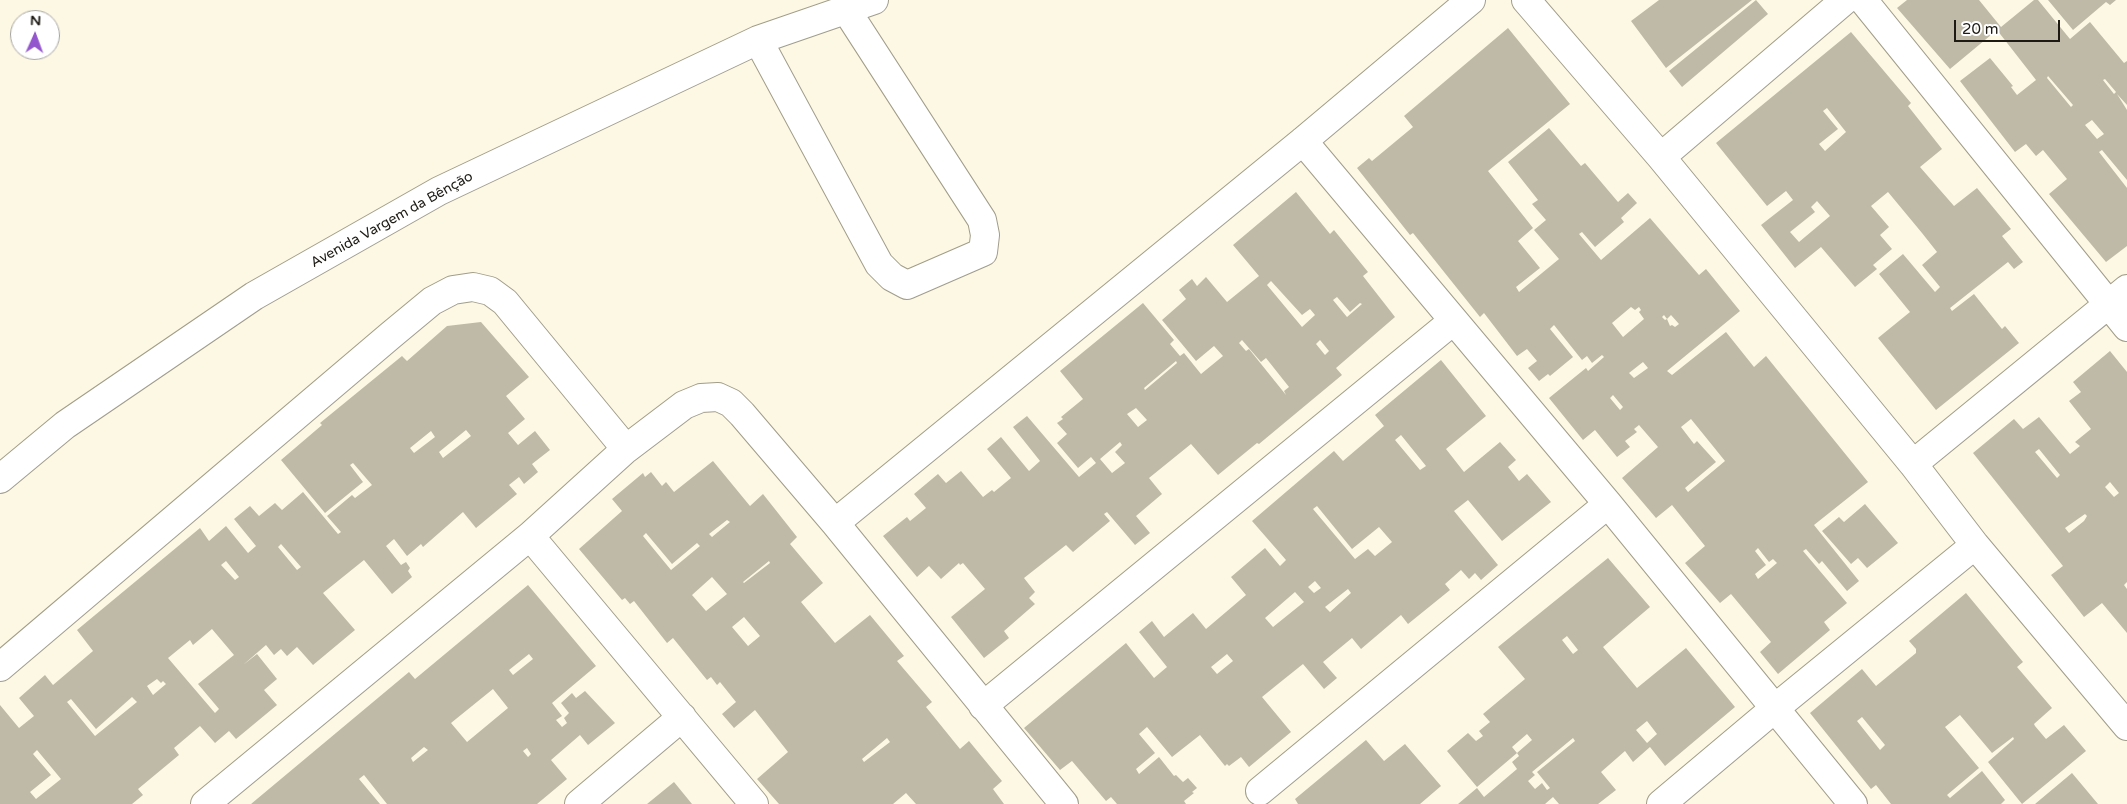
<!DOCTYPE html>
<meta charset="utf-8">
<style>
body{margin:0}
#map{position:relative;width:2127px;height:804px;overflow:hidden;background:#fdf8e4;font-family:"Varela Round",sans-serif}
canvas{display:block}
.north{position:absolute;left:10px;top:10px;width:50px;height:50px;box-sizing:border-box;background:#fff;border:1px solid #a4a3a1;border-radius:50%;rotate:2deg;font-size:14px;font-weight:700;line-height:20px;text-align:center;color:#1c1a13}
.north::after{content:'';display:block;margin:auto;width:18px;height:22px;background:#9456cd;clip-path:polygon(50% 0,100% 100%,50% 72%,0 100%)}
.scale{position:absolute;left:1954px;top:20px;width:106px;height:22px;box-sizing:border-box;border:2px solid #1c1a13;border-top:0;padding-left:6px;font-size:15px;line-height:18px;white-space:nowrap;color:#1c1a13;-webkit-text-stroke:4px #fff;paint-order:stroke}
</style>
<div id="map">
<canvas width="2127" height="804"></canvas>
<div class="north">N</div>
<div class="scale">20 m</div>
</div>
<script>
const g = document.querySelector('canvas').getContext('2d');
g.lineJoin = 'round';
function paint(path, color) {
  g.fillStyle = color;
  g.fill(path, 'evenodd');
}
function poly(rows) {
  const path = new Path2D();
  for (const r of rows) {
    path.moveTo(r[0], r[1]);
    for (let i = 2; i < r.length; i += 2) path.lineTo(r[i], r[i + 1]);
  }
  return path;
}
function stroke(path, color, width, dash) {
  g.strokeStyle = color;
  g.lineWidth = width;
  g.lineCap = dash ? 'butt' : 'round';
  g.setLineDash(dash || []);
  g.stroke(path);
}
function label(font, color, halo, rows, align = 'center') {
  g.font = font + ' "Varela Round",sans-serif';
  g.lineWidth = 4.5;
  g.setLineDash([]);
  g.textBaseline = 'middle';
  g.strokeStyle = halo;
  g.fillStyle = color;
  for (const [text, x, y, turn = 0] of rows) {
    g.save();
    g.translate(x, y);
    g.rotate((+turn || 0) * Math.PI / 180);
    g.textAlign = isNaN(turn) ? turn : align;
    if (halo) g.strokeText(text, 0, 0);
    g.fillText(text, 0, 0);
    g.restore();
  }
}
paint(poly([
 [1659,0,1752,0,1666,68,1631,21],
 [1756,0,1768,14,1682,87,1669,71],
 [1907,0,1979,0,2001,27,2034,0,2038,0,2070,39,2090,22,2124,63,2127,61,2127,105,2117,94,2127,110,2127,180,2102,150,2099,152,2127,188,2127,246,2106,262,2049,194,2067,179,2043,150,2036,156,2026,144,2015,152,1960,81,1990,58,2013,86,2011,87,2017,95,2036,80,1997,30,1950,69,1897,8],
 [2048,76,2073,105,2071,107,2047,78],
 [2105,79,2116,92,2114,94,2103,80],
 [2092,120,2104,134,2097,139,2085,125],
 [2048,0,2116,0,2110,5,2106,2,2073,30],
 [1508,28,1570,104,1488,171,1533,228,1518,241,1540,268,1516,287,1519,292,1559,259,1534,230,1546,220,1532,204,1538,200,1508,162,1549,128,1581,166,1585,163,1618,202,1628,193,1637,203,1621,218,1624,222,1595,247,1582,232,1579,234,1601,260,1650,218,1699,275,1706,269,1740,311,1667,371,1672,375,1726,332,1754,367,1766,356,1868,482,1814,525,1859,581,1847,591,1822,561,1819,564,1806,549,1803,551,1847,603,1824,622,1830,630,1778,674,1760,652,1771,642,1731,594,1720,603,1685,563,1705,546,1672,505,1656,518,1622,478,1658,447,1639,425,1634,429,1637,432,1625,441,1630,447,1617,457,1595,430,1583,440,1549,398,1586,368,1588,371,1604,357,1602,355,1592,363,1587,356,1582,360,1554,325,1550,329,1573,357,1550,376,1548,374,1539,381,1528,368,1537,361,1527,349,1517,356,1484,313,1480,317,1413,233,1410,235,1357,168,1369,158,1372,161,1413,127,1404,116],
 [1631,307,1635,310,1639,307,1641,310,1639,312,1644,319,1623,337,1612,323],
 [1664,315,1667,319,1671,315,1679,324,1675,327,1672,325,1670,326,1667,319,1665,320,1662,317],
 [1643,362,1648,368,1634,378,1629,373],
 [1613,395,1623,407,1620,410,1610,398],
 [1691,419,1725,461,1688,492,1685,488,1716,462,1697,441,1694,444,1681,427],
 [1758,548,1769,562,1773,559,1777,563,1758,579,1755,574,1766,565,1755,551],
 [1851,32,1911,103,1908,106,1942,149,1920,167,1954,206,1977,188,2011,229,2002,236,2023,262,2014,269,2008,262,1950,308,1952,311,1974,294,2002,329,2005,326,2019,343,1936,410,1878,338,1910,312,1879,274,1903,254,1935,292,1940,287,1922,265,1937,252,1922,233,1888,192,1871,206,1889,227,1880,235,1892,249,1873,265,1877,269,1855,287,1821,247,1795,268,1761,225,1793,200,1786,191,1767,206,1716,143],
 [1827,108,1846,132,1825,151,1819,144,1838,129,1823,111],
 [1817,201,1830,216,1799,242,1790,232,1815,212,1811,207],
 [1296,192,1330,234,1334,230,1368,272,1363,276,1395,317,1336,368,1342,375,1259,444,1257,443,1218,475,1191,444,1149,478,1162,494,1136,516,1150,533,1135,545,1107,512,1104,514,1110,521,1073,552,1066,545,1024,578,1035,592,1029,598,1035,604,1004,631,1009,638,984,658,951,617,985,589,963,563,960,565,959,563,941,579,929,566,917,577,883,536,907,517,910,521,926,508,914,494,938,474,946,483,961,471,983,497,992,490,994,492,1011,478,987,449,1001,437,1029,471,1040,461,1013,427,1027,416,1079,477,1096,463,1091,457,1078,468,1057,443,1067,434,1057,423,1063,419,1061,417,1083,399,1060,371,1143,303,1174,340,1170,344,1180,356,1184,353,1201,374,1223,356,1214,346,1196,361,1162,320,1186,299,1179,290,1192,279,1197,286,1206,277,1227,302,1259,276,1233,245],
 [1271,281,1302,315,1310,309,1315,315,1302,327,1267,285],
 [1337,297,1350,312,1360,303,1362,304,1347,317,1333,300],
 [1242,340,1261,362,1266,358,1289,387,1284,391,1286,395,1249,349,1246,351,1239,343],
 [1320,340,1329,351,1325,355,1316,344],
 [1176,361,1177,363,1145,390,1144,388],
 [1136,408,1147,420,1138,427,1127,414],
 [1120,442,1122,445,1115,452,1125,463,1112,473,1100,459],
 [481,322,529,377,506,396,525,419,508,433,518,445,535,431,550,450,532,464,538,472,524,484,519,477,509,485,517,494,476,528,463,512,423,547,421,544,407,556,394,539,386,546,401,565,406,562,410,568,408,571,412,577,392,594,364,560,323,593,355,630,313,665,297,647,287,656,281,649,274,655,266,645,243,665,257,654,277,679,264,690,277,705,236,739,229,731,215,743,200,726,174,748,179,755,138,789,143,795,132,804,0,804,0,705,19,728,34,716,19,698,45,675,53,685,93,651,77,630,200,528,209,541,226,526,248,553,256,546,234,519,250,506,259,516,275,503,282,510,303,492,338,534,341,532,327,516,352,495,355,498,372,485,353,463,350,465,363,482,325,513,281,460,322,425,320,423,402,356,407,361,447,326],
 [466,430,471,436,443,458,439,452],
 [431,431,435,437,414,453,410,448],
 [281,544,301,567,297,570,278,547],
 [226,561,239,577,235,580,221,565],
 [212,629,234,655,198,684,219,709,215,713,168,658,190,640,193,645],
 [157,679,161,683,163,681,166,684,153,695,147,686],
 [132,697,137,702,95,736,67,702,71,699,96,729],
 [37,750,61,779,36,799,30,792,51,775,33,754],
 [2110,351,2127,372,2127,582,2124,585,2127,589,2127,633,2102,603,2084,617,2051,575,2063,566,1973,453,2014,419,2023,429,2039,417,2070,454,2080,446,2075,442,2091,429,2069,401,2081,392,2073,382],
 [2039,449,2060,475,2057,478,2035,452],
 [2110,482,2119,493,2114,497,2105,487],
 [2085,514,2087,516,2084,521,2069,533,2065,528],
 [1441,360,1486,416,1446,449,1464,472,1500,442,1516,460,1508,467,1519,481,1527,474,1551,502,1502,541,1468,500,1454,511,1498,565,1481,580,1475,573,1469,579,1461,570,1445,584,1450,590,1408,624,1401,615,1361,649,1352,638,1323,662,1337,678,1324,689,1303,664,1278,684,1262,697,1291,732,1249,767,1241,757,1229,766,1227,764,1225,766,1200,735,1172,757,1147,727,1139,734,1155,753,1136,769,1139,774,1159,757,1174,776,1176,775,1183,782,1188,778,1197,788,1192,792,1194,793,1184,801,1186,804,1117,804,1111,797,1106,801,1072,761,1060,770,1024,728,1126,643,1154,678,1167,667,1139,632,1152,621,1164,637,1193,613,1206,629,1246,595,1231,577,1265,548,1280,566,1286,560,1252,521,1334,451,1343,461,1384,426,1375,415],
 [1401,435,1426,466,1420,470,1395,440],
 [1317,506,1352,549,1379,527,1392,542,1375,556,1368,549,1355,559,1313,509],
 [1315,581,1321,588,1314,593,1308,587],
 [1348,589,1351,593,1330,612,1325,607],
 [1295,592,1304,602,1273,627,1265,618],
 [1227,654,1233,661,1217,674,1211,667],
 [713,461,750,506,763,494,797,537,790,544,823,583,801,602,835,643,870,615,904,656,897,661,932,702,926,707,960,749,969,741,1002,781,993,789,1004,804,916,804,906,793,893,804,779,804,757,779,788,752,755,710,734,728,722,714,736,702,720,682,717,685,711,677,707,680,673,638,667,643,634,601,630,604,625,598,622,600,579,549,622,511,612,499,643,473,645,477,651,472,662,486,666,482,674,492],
 [727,520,730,522,712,537,709,534],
 [646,533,672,564,697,543,700,546,671,570,643,536],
 [769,561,770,563,744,583,743,582],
 [712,577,727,594,706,611,692,595],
 [744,617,760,636,748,646,732,627],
 [887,738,890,742,864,762,862,759],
 [1865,504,1898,543,1867,568,1858,558,1851,564,1822,531,1839,517,1844,522],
 [1608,558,1650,607,1603,647,1637,688,1686,648,1735,707,1665,766,1650,747,1633,762,1625,751,1601,772,1616,790,1598,804,1559,804,1553,797,1545,804,1458,804,1477,788,1484,797,1517,769,1512,762,1519,756,1517,753,1477,787,1447,751,1468,733,1476,741,1483,736,1479,731,1490,722,1483,714,1525,679,1498,647],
 [1567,636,1578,650,1573,654,1562,640],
 [1647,721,1657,734,1647,743,1636,730],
 [1527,734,1532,740,1517,753,1512,747],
 [1573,738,1575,741,1537,772,1550,788,1547,790,1542,783,1535,789,1528,781,1535,775,1532,772],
 [528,585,596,666,552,703,562,716,556,720,562,727,567,723,564,718,569,713,561,703,572,693,576,698,585,691,615,723,588,745,580,735,551,760,567,779,537,804,387,804,364,775,359,779,380,804,251,804,409,672,415,679],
 [529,654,533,659,513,675,509,670],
 [493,689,508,708,467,742,451,723],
 [424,747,428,750,413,762,411,758],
 [527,748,531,754,528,757,523,751],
 [1966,593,2023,662,2017,667,2052,708,2034,724,2035,726,2046,739,2064,725,2086,751,2022,804,1988,762,2014,739,2013,737,1992,753,1960,715,1945,727,1979,768,1947,795,1950,798,1982,771,2005,800,2001,804,1891,804,1876,785,1871,789,1810,713,1862,669,1876,686,1916,653,1916,649,1909,641],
 [1862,717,1885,745,1880,750,1857,721],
 [1366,740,1384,761,1405,744,1441,786,1420,804,1298,804,1295,799],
 [2072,773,2098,804,2035,804],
 [674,782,692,804,647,804]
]), '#bebaa7');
const minor = poly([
 [1526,0,1661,157,1913,464,1975,545,2127,726],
 [1863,0,2127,327],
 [758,40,879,264,892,277,907,285,983,252,985,235,982,220,845,8],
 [1303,141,1608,504,1853,804],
 [1661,157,1845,0],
 [1913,464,2127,289],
 [0,479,65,425,254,296,439,191,758,40,874,0],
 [835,523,1303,141,1471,0],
 [530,536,754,804],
 [0,667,391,335,432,301,453,290,473,287,490,291,505,302,626,449],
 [983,706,1453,321],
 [1260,791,1608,504],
 [205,804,530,536,626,449,684,405,701,398,718,397,731,403,742,414,835,523,1064,804],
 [579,804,682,717],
 [1661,804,1774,709,1975,545]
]);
stroke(minor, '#a19d8a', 30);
stroke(minor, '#fff', 28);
label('14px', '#1c1a13', '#fff', [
 ["Avenida Vargem da Bênção",392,220,-29]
]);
</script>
